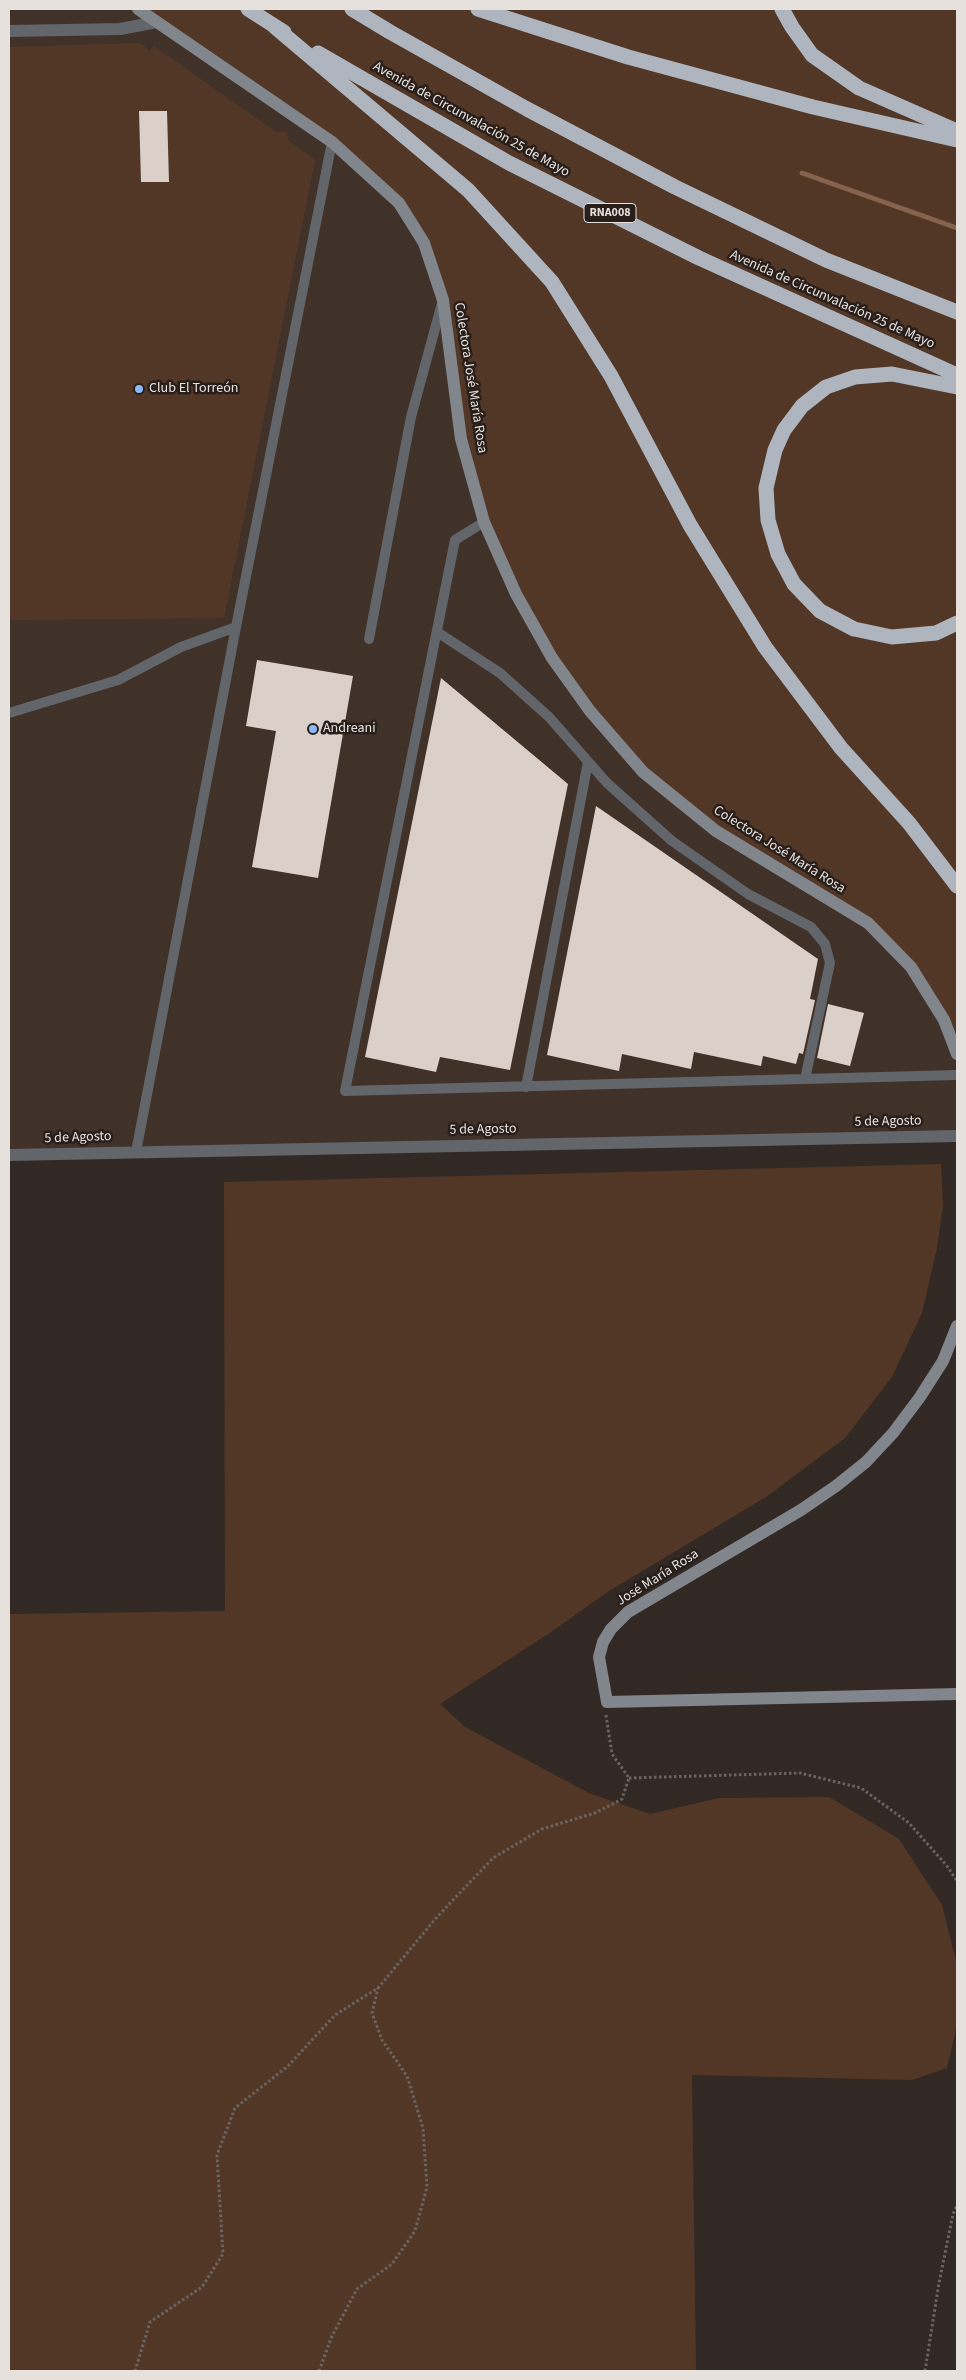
<!DOCTYPE html>
<meta charset="utf-8">
<style>
body{margin:0}
#map{position:relative;width:966px;height:2380px;overflow:hidden;background:#322924;font-family:"Source Sans 3",sans-serif}
canvas{display:block}
.frame{position:absolute;inset:0;border:10px solid #e7e1de;pointer-events:none}
</style>
<div id="map">
<canvas width="966" height="2380"></canvas>
<div class="frame"></div>
</div>
<script>
const g = document.querySelector('canvas').getContext('2d');
g.lineJoin = 'round';
function paint(path, color) {
  g.fillStyle = color;
  g.fill(path, 'evenodd');
}
function poly(rows) {
  const path = new Path2D();
  for (const r of rows) {
    path.moveTo(r[0], r[1]);
    for (let i = 2; i < r.length; i += 2) path.lineTo(r[i], r[i + 1]);
  }
  return path;
}
function stroke(path, color, width, dash) {
  g.strokeStyle = color;
  g.lineWidth = width;
  g.lineCap = dash ? 'butt' : 'round';
  g.setLineDash(dash || []);
  g.stroke(path);
}
function label(font, color, halo, rows, align = 'center') {
  g.font = font + ' "Source Sans 3",sans-serif';
  g.lineWidth = 5;
  g.setLineDash([]);
  g.textBaseline = 'middle';
  g.strokeStyle = halo;
  g.fillStyle = color;
  for (const [text, x, y, turn = 0] of rows) {
    g.save();
    g.translate(x, y);
    g.rotate((+turn || 0) * Math.PI / 180);
    g.textAlign = isNaN(turn) ? turn : align;
    if (halo) g.strokeText(text, 0, 0);
    g.fillText(text, 0, 0);
    g.restore();
  }
}
paint(poly([
 [9,9,138,9,332,142,399,203,868,923,911,967,957,1054,957,1136,9,1155]
]), '#403129');
paint(poly([
 [138,9,957,9,957,1054,911,967,868,923,716,831,643,772,552,658,484,522,424,243,399,203,356,163],
 [140,43,150,51,154,46,276,132,287,132,288,140,315,160,224,618,9,620,9,47],
 [941,1164,943,1205,937,1248,922,1313,892,1377,845,1438,766,1497,609,1591,548,1634,440,1704,465,1727,589,1793,650,1814,719,1798,829,1797,899,1839,942,1905,957,1965,957,2025,947,2068,912,2080,692,2075,696,2371,9,2371,9,1614,225,1611,224,1182]
]), '#533726');
stroke(poly([
 [802,173,957,228]
]), '#85634f', 5);
paint(poly([
 [139,111,167,111,169,182,141,182],
 [257,660,353,676,318,878,252,867,276,731,246,726],
 [441,678,568,784,510,1070,440,1057,436,1072,365,1057],
 [596,806,818,959,810,999,815,1000,803,1054,799,1053,796,1064,763,1056,761,1066,694,1052,691,1069,622,1054,619,1071,547,1055],
 [828,1004,864,1013,850,1066,817,1058]
]), '#dbd0c9');
stroke(poly([
 [606,1715,612,1754,629,1778],
 [629,1778,800,1773,861,1788,909,1823,947,1866,957,1881],
 [135,2371,150,2322,202,2287,223,2254,217,2155,235,2108,288,2066,335,2015,378,1988,437,1917,493,1858,542,1829,595,1813,622,1799,629,1778],
 [319,2371,332,2336,357,2289,392,2264,415,2231,427,2187,423,2128,407,2076,382,2040,372,2013,378,1988],
 [925,2371,939,2283,953,2214,957,2205]
]), '#6c6460', 3, [2.5, 2.5]);
stroke(poly([
 [484,522,455,540,345,1091,957,1075],
 [437,632,500,673,549,717,607,783,672,841,748,894,811,927,825,944,830,963,805,1079],
 [369,639,411,417,442,303],
 [9,713,118,680,181,647,236,627],
 [526,1087,588,762],
 [136,1152,236,627,332,142]
]), '#626569', 10);
stroke(poly([
 [9,31,120,29,157,22],
 [9,1155,957,1136]
]), '#626569', 12);
stroke(poly([
 [138,9,332,142,399,203,424,243,443,300,461,439,484,522,516,594,552,658,590,711,643,772,716,831,868,923,911,967,944,1020,957,1054],
 [957,1326,943,1361,920,1397,893,1433,866,1462,836,1486,801,1510,628,1612,611,1629,603,1642,599,1657,607,1702,957,1694]
]), '#81858c', 12);
stroke(poly([
 [248,9,284,32],
 [352,9,390,32,527,109,675,187,826,260,957,312],
 [478,9,628,57,813,107,957,140],
 [782,9,792,27,812,55,859,88,957,131],
 [275,27,468,190,552,282,611,376,690,525,765,647,841,748,909,823,957,886],
 [318,53,509,163,699,258,957,375],
 [957,387,892,374,855,377,826,387,802,406,784,430,775,450,766,488,768,520,778,554,794,584,820,611,854,629,892,637,936,633,957,623]
]), '#aeb5bf', 15);
for (const [x, y, r, color] of [
 [139,389,5,"#8cb9fc"],
 [313,729,5,"#8cb9fc"]
]) {
  const dot = new Path2D();
  dot.arc(x, y, r, 0, 2 * Math.PI);
  g.fillStyle = color;
  g.fill(dot);
  stroke(dot, '#281f1a', 2);
}
for (const [x, y, w] of [
 [610,213,52]
]) {
  const box = new Path2D();
  box.roundRect(x - w / 2, y - 9.5, w, 19, 4);
  g.fillStyle = '#281f1a';
  g.fill(box);
  stroke(box, '#e7e1de', 1);
}
label('bold 12px', '#e7e1de', null, [
 ["RNA008",610,213]
]);
label('14px', '#e7e1de', '#281f1a', [
 ["Avenida de Circunvalación 25 de Mayo",471,120,29],
 ["Avenida de Circunvalación 25 de Mayo",832,300,24],
 ["Colectora José María Rosa",470,378,81],
 ["Colectora José María Rosa",779,850,32],
 ["5 de Agosto",888,1122,-1],
 ["5 de Agosto",483,1130,-1],
 ["5 de Agosto",78,1138,-2],
 ["José María Rosa",658,1578,-32]
]);
label('14px', '#e7e1de', '#281f1a', [
 ["Club El Torreón",149,389],
 ["Andreani",323,729]
], 'left');
</script>
